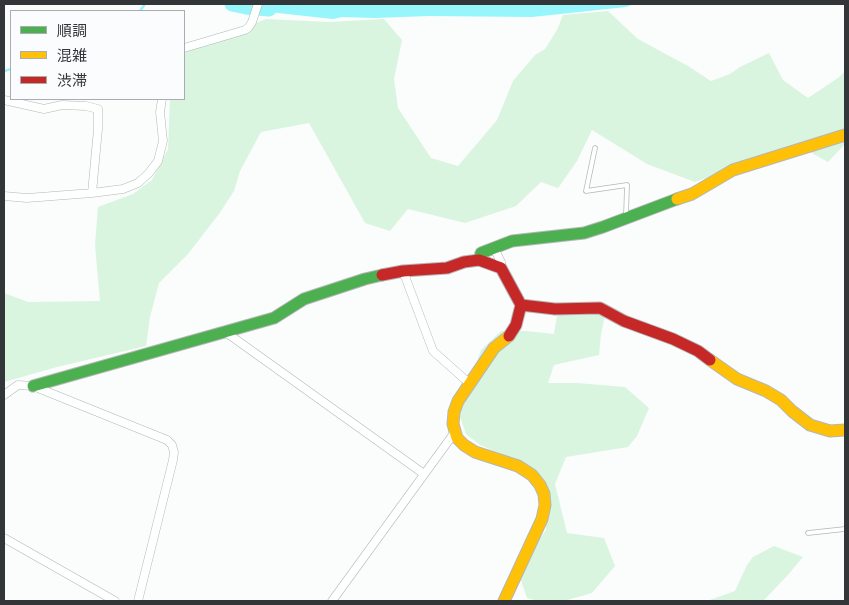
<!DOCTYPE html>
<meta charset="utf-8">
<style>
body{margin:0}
#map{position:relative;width:849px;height:605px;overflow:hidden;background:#fbfcfc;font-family:"Alegreya Sans","Noto Sans JP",sans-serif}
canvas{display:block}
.frame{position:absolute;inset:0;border:5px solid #333639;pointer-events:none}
.legend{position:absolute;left:10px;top:10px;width:175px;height:90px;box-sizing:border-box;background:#fafcfd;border:1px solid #aaadaf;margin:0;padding:6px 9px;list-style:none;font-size:15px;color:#333639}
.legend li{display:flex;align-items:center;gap:10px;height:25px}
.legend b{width:25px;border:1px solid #aaadaf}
</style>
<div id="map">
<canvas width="849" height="605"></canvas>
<div class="frame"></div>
<ul class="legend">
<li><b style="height:6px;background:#4caf50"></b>順調</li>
<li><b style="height:6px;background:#ffc107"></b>混雑</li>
<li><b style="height:6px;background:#c62828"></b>渋滞</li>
</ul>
</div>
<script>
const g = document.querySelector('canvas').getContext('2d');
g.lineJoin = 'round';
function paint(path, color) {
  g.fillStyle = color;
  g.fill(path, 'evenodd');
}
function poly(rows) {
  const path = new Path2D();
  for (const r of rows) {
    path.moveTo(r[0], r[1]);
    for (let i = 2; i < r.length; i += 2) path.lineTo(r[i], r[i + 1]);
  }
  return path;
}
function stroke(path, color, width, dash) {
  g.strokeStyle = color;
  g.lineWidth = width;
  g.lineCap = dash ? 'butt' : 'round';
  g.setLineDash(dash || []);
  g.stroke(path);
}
paint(poly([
 [608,11,638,39,688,66,711,81,730,74,740,67,769,53,783,80,808,98,838,78,845,71,845,144,828,162,799,146,695,182,647,164,592,130,577,161,558,188,541,182,516,206,465,223,408,209,390,231,365,223,309,123,261,132,240,171,234,191,219,214,188,254,159,283,150,317,146,346,57,367,4,382,4,293,28,302,100,301,95,245,98,207,133,194,152,180,168,149,170,99,184,99,184,52,266,19,328,22,384,19,402,40,394,79,398,108,431,158,458,166,497,120,513,81,535,55,545,49,557,30,563,15],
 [592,307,605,315,601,334,599,355,554,365,548,383,577,383,625,387,649,408,637,436,628,447,566,457,555,484,567,533,604,538,615,566,592,593,564,601,538,601,527,598,517,569,546,530,545,483,528,466,480,445,466,434,459,414,481,350,501,331,526,331,554,334,557,316],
 [774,546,803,557,787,576,763,601,707,601,735,591,747,565,753,557]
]), '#d9f5e0');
paint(poly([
 [233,4,634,4,626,7,532,17,429,16,375,18,342,17,333,19,278,13]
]), '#96f6fb');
stroke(poly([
 [140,11,145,4],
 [4,71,11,69]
]), '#96f6fb', 2.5);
stroke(poly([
 [232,4,246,7,269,9]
]), '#96f6fb', 15);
const lane = poly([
 [595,148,586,191,627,185,626,216],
 [808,533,845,529]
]);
const street = poly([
 [184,48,245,30,249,27,252,22,258,4],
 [4,100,44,109,62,105,86,106,98,109,98,129,92,193],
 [4,196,27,198,92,193,123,189,138,183,149,173,158,161,163,141,160,112,162,99],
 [494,248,501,262,501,268],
 [403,271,433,351,470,384],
 [224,331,424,474],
 [4,395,18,385,33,386,167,440,172,445,174,452,173,460,138,601],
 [4,538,115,601],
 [332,601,455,432]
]);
const fast = poly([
 [479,260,481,253,512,241,584,233,603,227,677,199],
 [33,386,274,318,304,299,365,279,382,275]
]);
const slow = poly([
 [677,199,692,194,733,170,845,135],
 [710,360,737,379,766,391,781,400,792,411,810,425,830,431,845,430],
 [504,601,542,519,545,505,544,494,540,485,532,475,518,466,475,452,464,445,457,438,453,424,454,412,458,401,494,348,509,336]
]);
const jam = poly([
 [382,275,403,271,447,268,464,262,479,260,501,268,521,305,516,325,509,336],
 [521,305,555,309,600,308,624,321,673,339,698,351,710,360]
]);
stroke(lane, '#b4b6b7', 5.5);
stroke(street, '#b4b6b7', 9);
stroke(fast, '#b4b6b7', 13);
stroke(slow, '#b4b6b7', 13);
stroke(jam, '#b4b6b7', 13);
stroke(lane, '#feffff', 4);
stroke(street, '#feffff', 8);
stroke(fast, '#4caf50', 11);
stroke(slow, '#ffc107', 11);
stroke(jam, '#c62828', 11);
</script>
